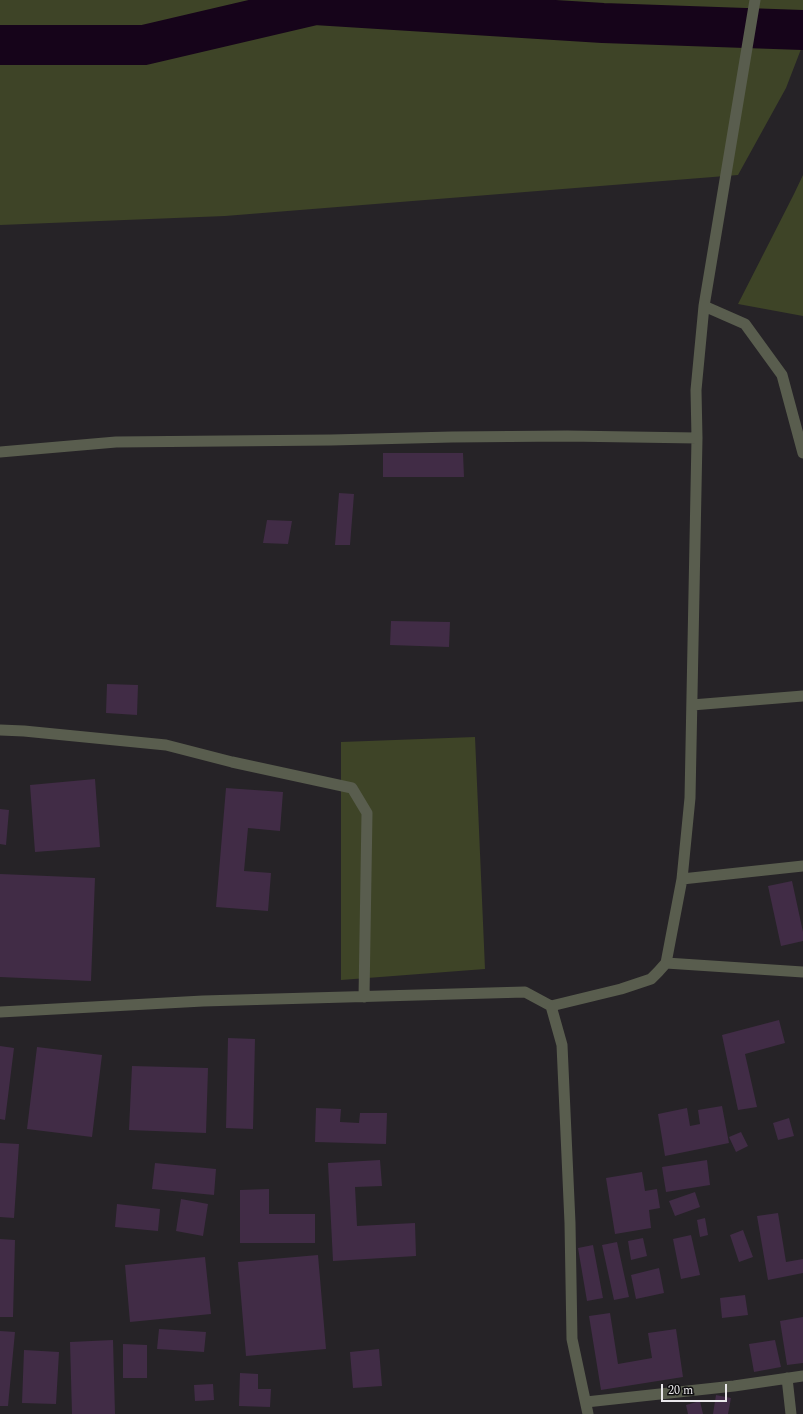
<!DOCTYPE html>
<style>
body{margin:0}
#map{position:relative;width:803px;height:1414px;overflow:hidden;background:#262327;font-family:Spectral,serif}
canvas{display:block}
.scale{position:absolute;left:661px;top:1384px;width:66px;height:18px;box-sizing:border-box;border:2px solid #eae8eb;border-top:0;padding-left:5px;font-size:12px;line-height:14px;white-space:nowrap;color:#eae8eb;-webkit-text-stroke:3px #0e0d0f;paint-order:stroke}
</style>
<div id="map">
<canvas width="803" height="1414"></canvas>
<div class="scale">20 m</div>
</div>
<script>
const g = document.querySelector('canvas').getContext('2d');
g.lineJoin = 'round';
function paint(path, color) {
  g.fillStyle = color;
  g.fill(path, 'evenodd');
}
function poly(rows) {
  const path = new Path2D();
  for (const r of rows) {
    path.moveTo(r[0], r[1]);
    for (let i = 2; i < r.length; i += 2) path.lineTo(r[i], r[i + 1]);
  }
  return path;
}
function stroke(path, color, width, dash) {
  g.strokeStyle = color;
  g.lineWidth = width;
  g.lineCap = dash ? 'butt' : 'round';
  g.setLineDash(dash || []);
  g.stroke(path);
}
paint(poly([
 [0,0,803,0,803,44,786,88,738,175,225,216,0,225],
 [803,175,803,316,738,304,794,194],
 [475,737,485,969,341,980,341,742]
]), '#3e4427');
stroke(poly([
 [0,45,144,45,315,5,603,23,803,30]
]), '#16041a', 40);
paint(poly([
 [383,453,463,453,464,477,383,477],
 [339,493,354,494,350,545,335,545],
 [267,520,292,521,288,544,263,543],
 [391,621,450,622,449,647,390,645],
 [107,684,138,685,137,715,106,713],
 [95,779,100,847,35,852,30,785],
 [226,788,283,792,280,831,248,828,244,871,271,873,268,911,216,907],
 [0,809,9,810,6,845,0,844],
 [0,874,95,878,91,981,0,977],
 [792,881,803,932,803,941,781,946,768,886],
 [779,1020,785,1043,745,1054,757,1107,738,1110,722,1035],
 [228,1038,255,1039,253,1129,226,1128],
 [0,1046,14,1048,5,1120,0,1119],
 [37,1047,102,1055,92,1137,27,1129],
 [132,1066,208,1068,206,1133,129,1130],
 [722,1106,729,1143,665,1156,658,1114,687,1108,690,1126,700,1124,698,1110],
 [316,1108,341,1109,340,1122,359,1123,360,1113,387,1113,386,1144,315,1142],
 [789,1118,794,1136,778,1140,773,1123],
 [741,1132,748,1146,736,1152,729,1137],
 [0,1143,19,1144,14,1218,0,1217],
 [380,1160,382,1186,355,1187,357,1226,415,1223,416,1256,333,1261,328,1163],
 [707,1160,710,1185,666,1192,662,1167],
 [155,1163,216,1169,214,1195,152,1189],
 [642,1172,645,1191,657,1189,660,1208,649,1210,651,1228,615,1234,606,1178],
 [269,1189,269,1214,315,1214,315,1243,240,1243,240,1190],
 [695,1192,700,1207,675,1216,669,1201],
 [181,1199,208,1204,203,1236,176,1231],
 [117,1204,160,1209,158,1231,115,1227],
 [778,1213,786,1262,803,1259,803,1273,768,1280,757,1216],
 [705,1218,708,1235,700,1237,697,1220],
 [743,1230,753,1257,739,1262,730,1235],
 [691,1235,700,1275,681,1279,673,1239],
 [643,1238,647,1256,631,1260,628,1241],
 [0,1239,15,1240,13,1317,0,1317],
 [617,1242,629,1297,614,1300,602,1245],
 [593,1245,603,1298,587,1301,578,1248],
 [318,1255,326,1349,246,1356,238,1262],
 [205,1257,211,1314,130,1322,125,1265],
 [659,1268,664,1293,636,1299,631,1275],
 [745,1295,748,1315,722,1318,720,1298],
 [610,1313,618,1364,652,1358,648,1333,676,1329,683,1377,601,1390,589,1316],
 [803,1317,803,1363,787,1365,780,1321],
 [159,1329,206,1332,204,1352,157,1349],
 [0,1331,15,1332,8,1406,0,1406],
 [113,1340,115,1414,72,1414,70,1342],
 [775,1340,781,1367,754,1372,749,1344],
 [123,1344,147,1345,147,1378,123,1378],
 [379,1349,382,1386,353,1388,350,1352],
 [24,1350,59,1352,56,1404,22,1403],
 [240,1373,258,1374,258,1389,271,1389,270,1407,239,1406],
 [213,1384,214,1400,195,1401,194,1385],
 [716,1395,731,1398,728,1414,713,1414],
 [700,1401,703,1414,688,1414,686,1405]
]), '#412c46');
stroke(poly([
 [704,306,745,324,782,375,803,453],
 [0,452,116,442,331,440,452,437,567,436,697,438],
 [692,705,803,696],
 [0,730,24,731,166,745,232,762,352,788,367,813,364,997],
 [682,879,803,866],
 [666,963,803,972],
 [551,1006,621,989,651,979,658,972,666,963,682,879,690,798,697,438,696,390,704,306,755,0],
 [0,1012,203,1001,525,992,551,1006,562,1045,570,1223,572,1339,588,1414],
 [787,1378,791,1414],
 [586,1402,734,1386,803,1376]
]), '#595d4e', 11);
</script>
